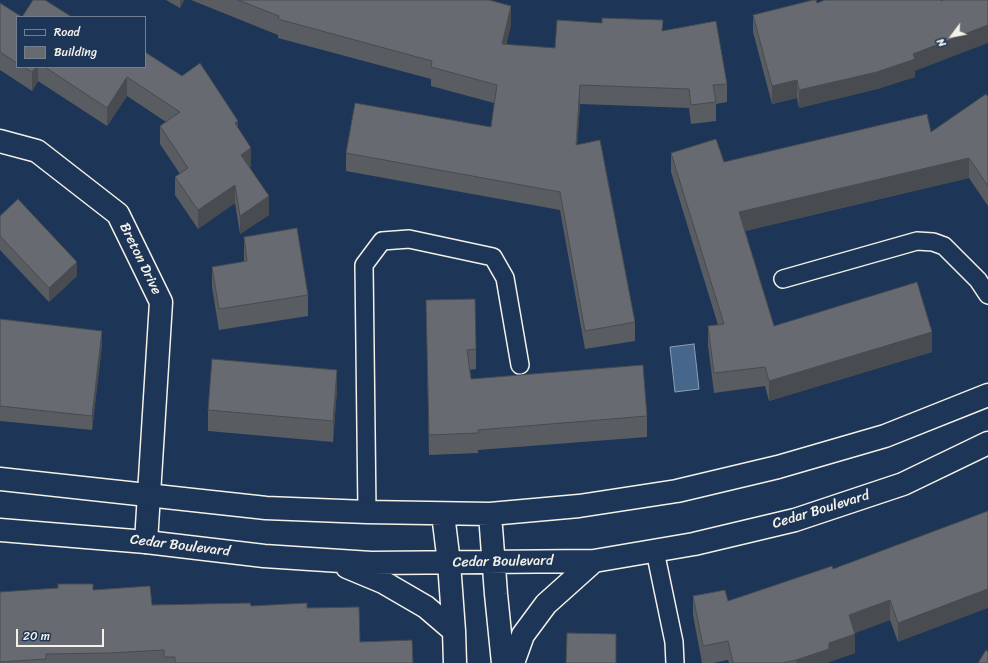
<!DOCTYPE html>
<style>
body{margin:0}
#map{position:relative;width:988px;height:663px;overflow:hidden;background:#1d3557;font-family:Sriracha,sans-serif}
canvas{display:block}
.legend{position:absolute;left:16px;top:16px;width:130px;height:52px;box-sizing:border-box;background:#1d3557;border:1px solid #738091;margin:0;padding:5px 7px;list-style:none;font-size:12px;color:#f4f1e8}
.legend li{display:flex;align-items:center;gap:8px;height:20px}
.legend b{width:20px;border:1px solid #738091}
.north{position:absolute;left:932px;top:16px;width:40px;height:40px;-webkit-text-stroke:3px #1d3557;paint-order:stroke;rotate:238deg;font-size:11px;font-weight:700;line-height:16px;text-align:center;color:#f4f1e8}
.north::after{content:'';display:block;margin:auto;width:14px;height:18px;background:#f4f1e8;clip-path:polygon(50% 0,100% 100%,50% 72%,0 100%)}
.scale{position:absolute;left:16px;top:629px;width:88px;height:18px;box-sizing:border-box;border:2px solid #f4f1e8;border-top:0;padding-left:5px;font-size:12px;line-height:14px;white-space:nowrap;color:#f4f1e8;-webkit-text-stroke:3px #1d3557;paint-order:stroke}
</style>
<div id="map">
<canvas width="988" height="663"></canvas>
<ul class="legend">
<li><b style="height:5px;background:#1d3557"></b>Road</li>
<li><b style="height:11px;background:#676b71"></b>Building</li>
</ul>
<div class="north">N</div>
<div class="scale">20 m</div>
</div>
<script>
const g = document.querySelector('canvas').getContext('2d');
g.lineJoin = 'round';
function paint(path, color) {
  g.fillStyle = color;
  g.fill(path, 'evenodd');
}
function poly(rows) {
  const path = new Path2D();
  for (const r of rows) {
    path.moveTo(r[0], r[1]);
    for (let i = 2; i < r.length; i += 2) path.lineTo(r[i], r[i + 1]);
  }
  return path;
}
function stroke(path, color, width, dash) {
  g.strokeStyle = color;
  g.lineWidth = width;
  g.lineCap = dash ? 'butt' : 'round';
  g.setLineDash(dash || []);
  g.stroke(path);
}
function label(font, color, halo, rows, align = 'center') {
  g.font = font + ' Sriracha,sans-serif';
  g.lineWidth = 3;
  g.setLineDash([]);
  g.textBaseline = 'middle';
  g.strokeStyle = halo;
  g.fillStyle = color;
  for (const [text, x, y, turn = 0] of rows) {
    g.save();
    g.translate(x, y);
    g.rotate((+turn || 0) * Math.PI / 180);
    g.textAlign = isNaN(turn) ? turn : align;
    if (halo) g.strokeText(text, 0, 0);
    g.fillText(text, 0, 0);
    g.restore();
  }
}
const water = poly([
 [694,344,699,389,675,392,670,347,694,344]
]);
paint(water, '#46668b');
stroke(water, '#8c9eb0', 1);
const lane = poly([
 [783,279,917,241,933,242,944,246,978,280,988,295],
 [367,512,364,265,382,241,409,239,493,257,505,278,520,365],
 [655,551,674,642,675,663]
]);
const street = poly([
 [0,141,37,151,118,214,161,302,146,542]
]);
const secondary = poly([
 [0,479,266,508,367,512,490,514,579,506,677,491,778,467,885,436,988,395],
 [443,514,449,563,454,631,455,663],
 [490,514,496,594,503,663],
 [0,530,146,542,264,556,371,563,594,561,694,544,795,520,903,484,988,443],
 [347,567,383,582,426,607,454,631],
 [513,663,523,635,546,604,594,561]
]);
stroke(lane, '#f4f1e8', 20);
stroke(street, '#f4f1e8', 25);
stroke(secondary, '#f4f1e8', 25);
stroke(lane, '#1d3557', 17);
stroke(street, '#1d3557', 22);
stroke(secondary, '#1d3557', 22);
paint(poly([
 [166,0,184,0,180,8],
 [191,0,489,0,511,25,506,45,555,48,663,31,727,84,727,102,716,104,716,121,691,124,689,108,580,104,577,144,635,322,635,341,585,349,560,210,346,171,346,153,491,127,494,103,431,86,431,79,278,38,278,35],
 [0,3,22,17,72,17,17,17,17,67,145,67,238,128,251,166,250,168,269,215,240,234,235,203,198,229,175,195,175,177,180,174,160,144,160,126,166,122,127,96,107,126,38,81,32,91,0,70],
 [817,3,915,71,915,77,877,89,799,108,797,98,772,104,753,32,753,15],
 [988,97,988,206,969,178,745,231,774,326,932,352,769,401,765,386,714,393,708,345,708,326,718,325,671,172,671,153,724,162,931,132],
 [0,216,77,276,49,302,0,250],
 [244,237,308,295,308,316,219,330,212,287,212,267,244,262],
 [426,300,476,349,476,369,469,370,471,379,647,416,647,437,478,450,478,453,429,455],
 [0,319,102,345,92,430,0,421],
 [337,390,333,442,208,431,208,410],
 [988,511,898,642,890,620,855,633,855,653,829,662,829,663,729,663,728,660,713,663,702,663,693,615,693,596,728,601,833,569],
 [93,590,152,605,251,606,307,608,360,642,413,663,0,663,0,592]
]), '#595c61');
paint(poly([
 [180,0,184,0,180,8],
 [511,6,511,25,502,63,502,44],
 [988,25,988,43,915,71,915,77,877,89,799,108,799,90],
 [36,67,38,67,38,81,32,91,32,72],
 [127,77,127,96,107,126,107,108],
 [797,80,797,98,772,104,772,86],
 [580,85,580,104,576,163,576,145],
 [238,121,238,139,235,123],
 [251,148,251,166,241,174,241,155],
 [969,158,969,178,739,232,739,212],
 [235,185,235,203,198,229,198,210],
 [269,196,269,215,240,234,240,216],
 [77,262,77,276,49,302,49,288],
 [102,331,102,345,92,430,92,416],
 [932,332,932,352,769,401,769,381],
 [337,370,337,390,333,442,333,421],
 [988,589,988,608,898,642,898,623],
 [890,600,890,620,849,635,849,615],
 [855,634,855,653,829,662,829,663,796,663,796,660,829,643]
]), '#484b4f');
const building = poly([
 [33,0,45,0,72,17,17,17,17,63,0,52,0,3,22,17,33,0],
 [238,0,489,0,511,6,502,44,555,48,557,20,602,23,602,18,663,20,662,31,716,21,727,84,713,85,716,102,691,105,689,89,580,85,576,145,600,140,635,322,585,331,560,192,346,153,355,103,491,127,497,85,431,67,432,61,278,19,279,16,238,0],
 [813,0,816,0,817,3,825,0,941,0,941,1,943,0,988,0,988,25,913,54,915,59,877,72,799,90,797,80,772,86,753,15,813,0],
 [145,52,182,76,200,63,238,121,235,123,251,148,241,155,269,196,240,216,235,185,198,210,175,177,188,168,160,126,180,112,127,77,107,108,45,67,145,67,145,52],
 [24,67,36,67,32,72,24,67],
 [986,94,988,97,988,186,969,158,739,212,774,326,917,282,932,332,769,381,765,367,714,373,708,326,724,324,671,153,716,139,724,162,927,114,931,132,986,94],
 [18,199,77,262,49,288,0,236,0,216,18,199],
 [297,228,308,295,219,309,212,267,247,261,244,237,297,228],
 [475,299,476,349,467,350,471,379,643,365,647,416,478,430,478,433,429,435,426,300,475,299],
 [0,319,102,331,92,416,0,406,0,319],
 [212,359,337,370,333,421,208,410,212,359],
 [988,511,988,589,898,623,890,600,849,615,855,634,829,643,829,649,796,660,782,663,733,663,728,641,703,646,693,596,725,590,728,601,832,566,833,569,988,511],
 [58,584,93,584,93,590,150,586,152,605,250,603,251,606,307,603,307,608,359,607,360,642,412,640,413,663,175,663,175,657,164,657,164,650,110,653,46,654,46,659,0,662,0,592,58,588,58,584],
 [567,633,616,634,616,663,566,663,567,633],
 [986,650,988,652,988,663,978,663,986,650]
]);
paint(building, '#676b71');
stroke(building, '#484b4f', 1);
label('14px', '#f4f1e8', '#1d3557', [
 ["Breton Drive",140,259,64],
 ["Cedar Boulevard",821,510,-17],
 ["Cedar Boulevard",180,546,7],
 ["Cedar Boulevard",503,562,-1]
]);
</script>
